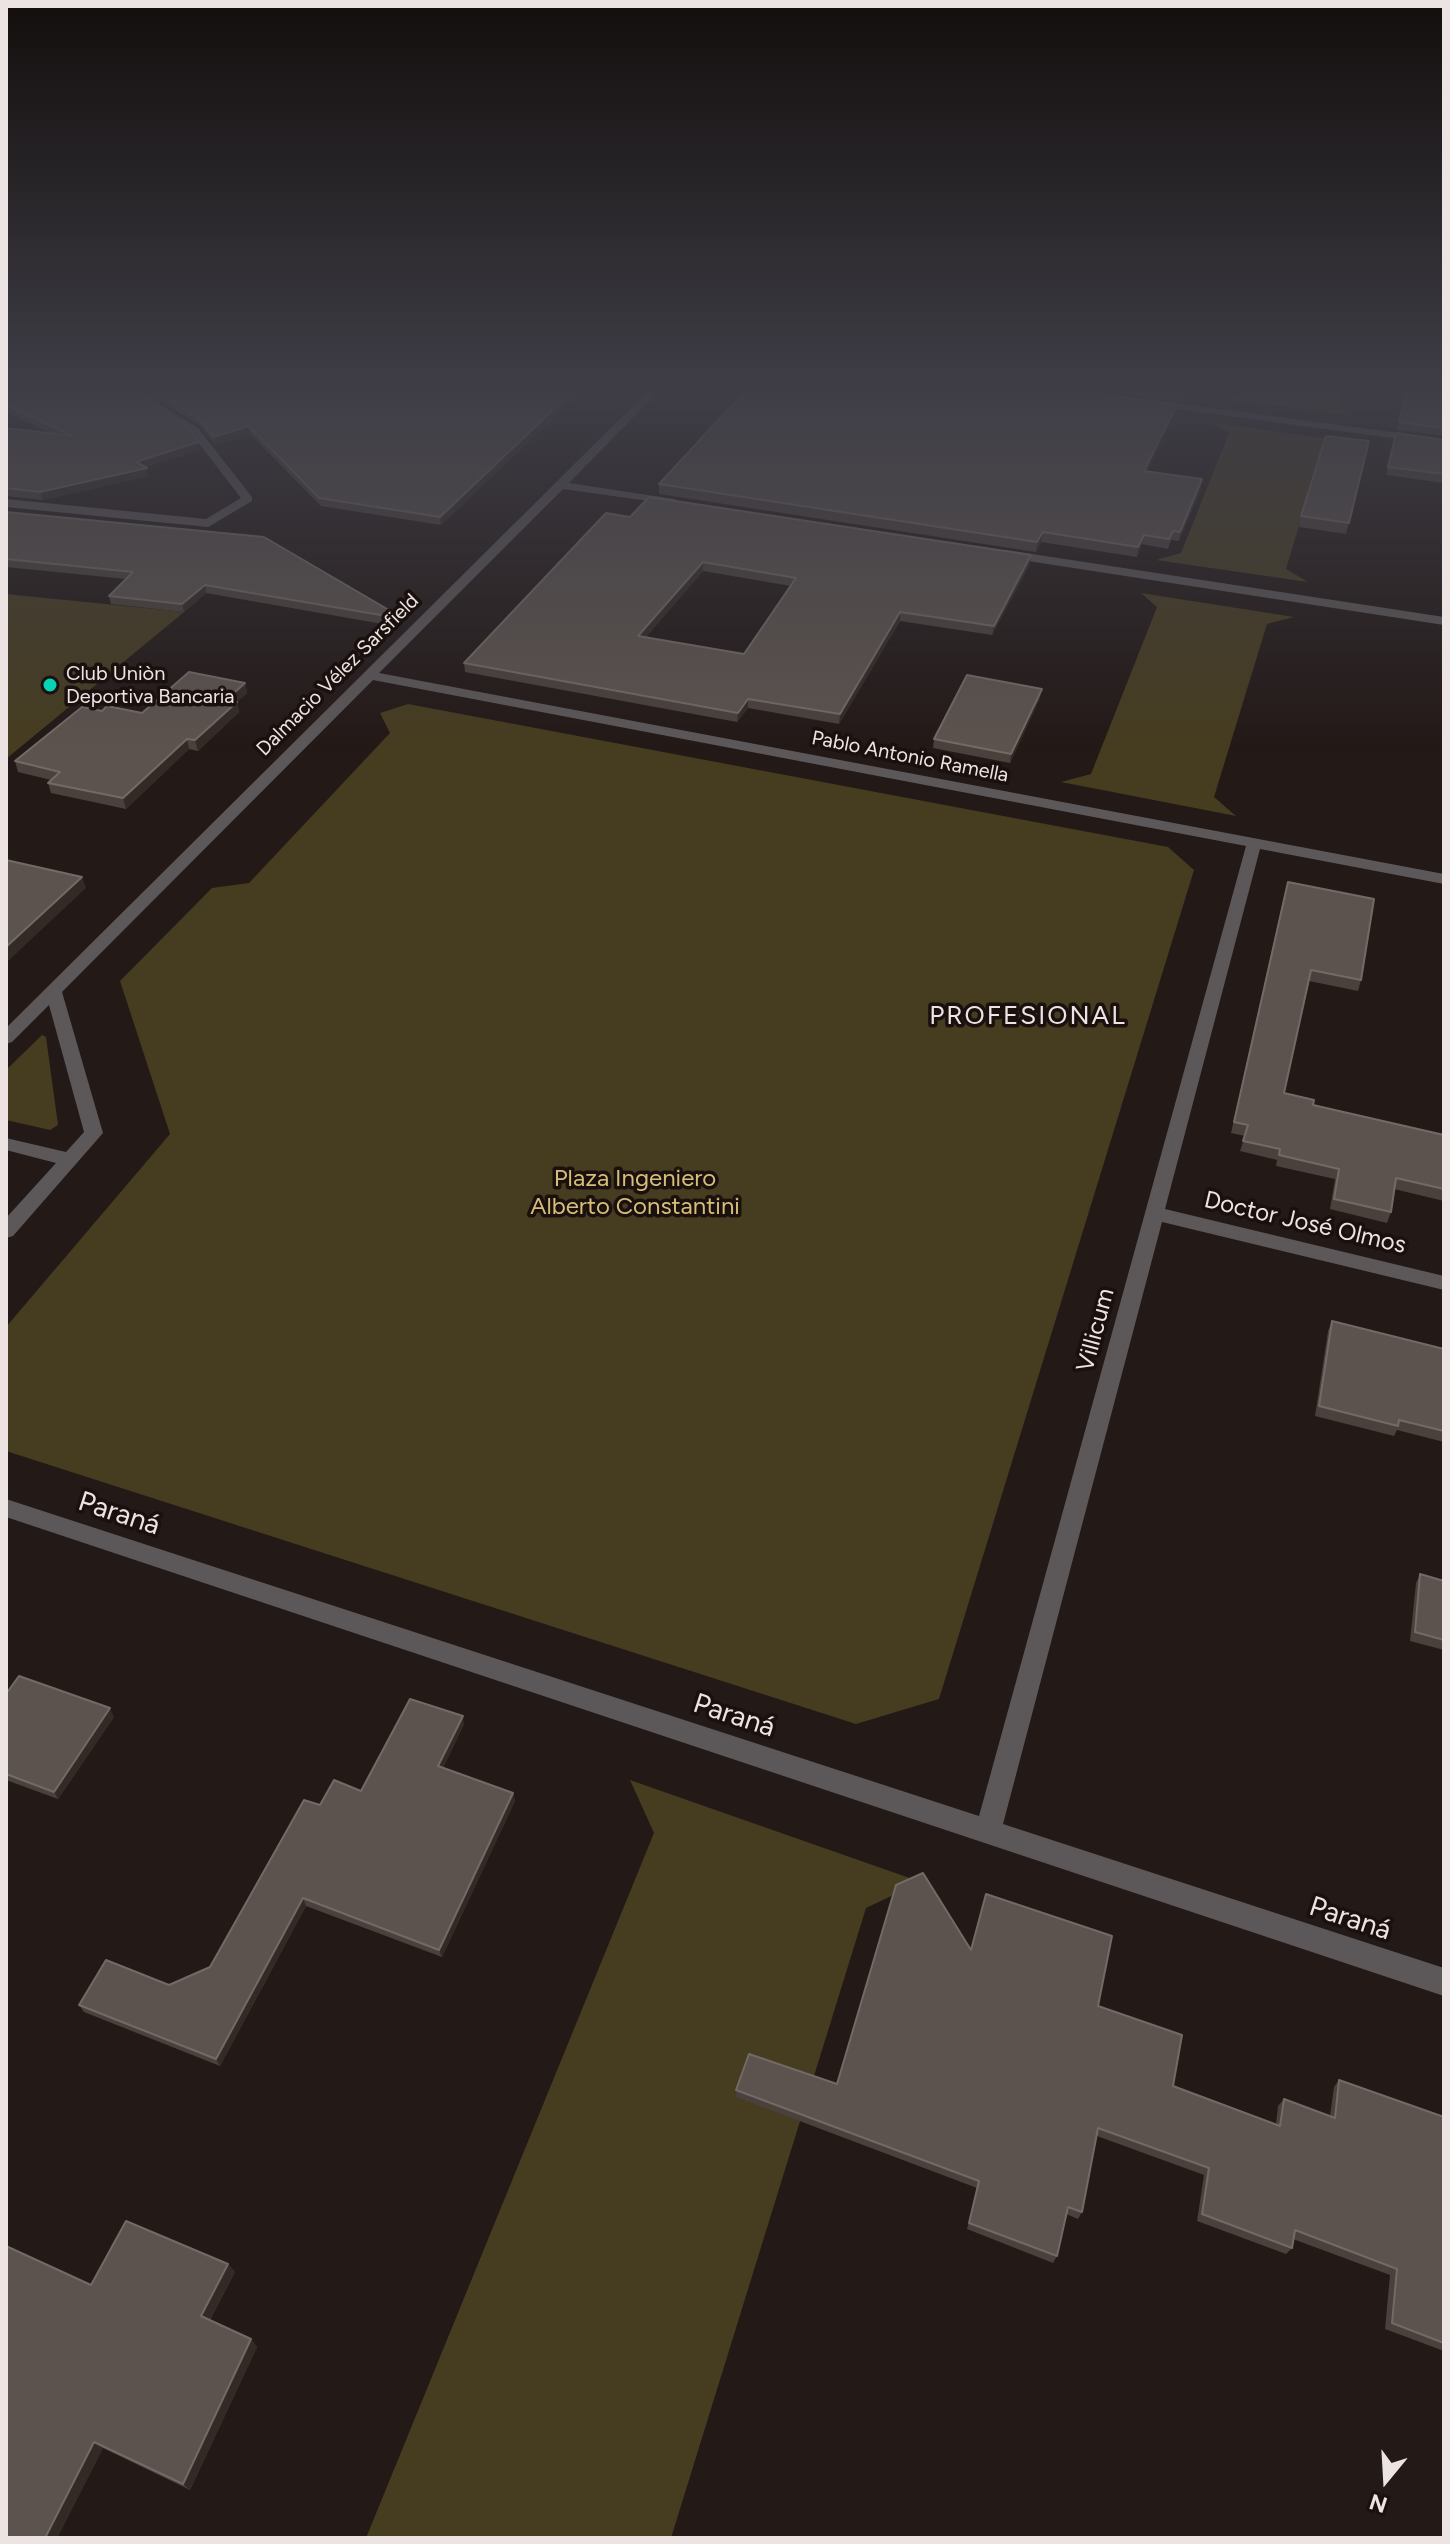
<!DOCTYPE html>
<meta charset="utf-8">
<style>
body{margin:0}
#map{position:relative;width:1450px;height:2544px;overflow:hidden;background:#231917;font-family:Figtree,sans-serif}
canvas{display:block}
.frame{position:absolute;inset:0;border:8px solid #ece4e3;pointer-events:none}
.north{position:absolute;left:1346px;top:2440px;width:80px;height:80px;-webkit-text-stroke:6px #1a100e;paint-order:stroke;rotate:198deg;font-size:22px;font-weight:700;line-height:32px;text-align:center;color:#ece4e3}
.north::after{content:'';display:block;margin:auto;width:28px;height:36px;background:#ece4e3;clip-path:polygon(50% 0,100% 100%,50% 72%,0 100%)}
</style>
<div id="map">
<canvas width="1450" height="2544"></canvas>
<div class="frame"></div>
<div class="north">N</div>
</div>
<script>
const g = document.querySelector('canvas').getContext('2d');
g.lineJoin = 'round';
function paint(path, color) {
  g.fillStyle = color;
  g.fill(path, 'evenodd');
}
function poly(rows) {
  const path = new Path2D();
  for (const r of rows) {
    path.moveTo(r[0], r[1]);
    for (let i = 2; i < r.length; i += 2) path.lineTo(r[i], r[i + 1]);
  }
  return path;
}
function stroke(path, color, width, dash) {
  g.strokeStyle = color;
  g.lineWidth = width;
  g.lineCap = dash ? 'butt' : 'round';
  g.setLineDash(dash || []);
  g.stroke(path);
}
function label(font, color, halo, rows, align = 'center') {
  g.font = font + ' Figtree,sans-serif';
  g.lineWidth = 7;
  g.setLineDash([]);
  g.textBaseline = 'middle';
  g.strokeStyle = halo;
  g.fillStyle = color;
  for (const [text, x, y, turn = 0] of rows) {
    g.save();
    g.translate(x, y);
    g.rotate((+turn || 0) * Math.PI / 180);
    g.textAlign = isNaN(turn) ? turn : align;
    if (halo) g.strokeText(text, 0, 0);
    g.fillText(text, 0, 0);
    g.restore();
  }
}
paint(poly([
 [1248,392,1342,392,1338,406,1354,416,1225,399],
 [1214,423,1347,441,1323,446,1286,569,1308,582,1156,560,1181,553,1229,433],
 [1141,593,1294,617,1267,624,1214,797,1236,816,1061,782,1091,774,1157,607],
 [6,594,184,612,6,759],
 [408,704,1168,847,1194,870,939,1699,856,1724,6,1451,6,1327,170,1134,120,981,212,888,249,883,390,733,380,713],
 [42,1035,46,1037,58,1125,50,1130,6,1120,6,1070],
 [630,1780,921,1882,866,1908,671,2538,366,2538,654,1833]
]), '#463c20');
paint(poly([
 [129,392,141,392,198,428,252,497,252,501,208,527,6,507,6,499,206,519,241,498,190,432,129,392],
 [647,392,658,392,569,483,674,499,678,501,678,505,563,489,379,673,1444,874,1444,884,1260,849,1165,1209,1444,1276,1444,1290,1162,1222,1003,1824,1444,1968,1444,1996,6,1517,6,1499,979,1816,1246,846,373,680,62,992,103,1133,13,1236,6,1238,6,1218,56,1163,6,1150,6,1138,66,1152,84,1132,49,1005,12,1042,6,1044,6,1028,647,392],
 [1152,400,1444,439,1444,445,1148,405,1148,401,1152,400],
 [1006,550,1444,617,1444,625,1002,557,1002,551,1006,550]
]), '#5c5758');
paint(poly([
 [6,392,198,442,200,450,146,467,148,476,43,500,6,496,6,497,6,428,53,434,6,412],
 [145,392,581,392,441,525,321,506,250,434,215,445,200,425],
 [1108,392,1185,392,1180,401],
 [1406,392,1444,392,1444,436,1397,430],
 [1175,413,1147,472,1201,489,1179,541,1171,540,1168,549,1142,544,1137,557,1041,542,1036,552,659,494,659,484],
 [1396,433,1444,440,1444,483,1386,475],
 [1369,441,1346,534,1299,527,1301,516],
 [6,512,394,613,395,622,394,626,206,593,184,612,111,604,109,596,126,579,6,567],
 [630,517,1030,564,992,635,900,621,839,724,748,708,737,722,465,672,464,663],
 [703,571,791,586,744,654,646,637],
 [245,683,247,693,237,702,239,712,198,751,189,749,126,809,51,793,48,783,51,780,18,772,15,761,102,711,142,713],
 [1040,698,1010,763,933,748,934,739],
 [1285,892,1361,980,1358,991,1309,981,1284,1093,1313,1105,1444,1135,1444,1201,1394,1189,1391,1212,1387,1223,1330,1209,1335,1179,1276,1166,1277,1160,1240,1151,1245,1136,1231,1133],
 [1332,1321,1444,1349,1444,1442,1397,1430,1394,1436,1315,1416,1328,1331],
 [1420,1574,1444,1581,1444,1650,1410,1641,1416,1583],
 [6,1694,114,1717,58,1799,6,1780],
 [464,1724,443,1768,513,1793,515,1801,442,1957,306,1906,220,2066,84,2012,79,2005,169,1985,210,1967,361,1791],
 [971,1950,1098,2006,1173,2086,1276,2124,1278,2106,1284,2099,1330,2116,1334,2087,1339,2080,1444,2117,1444,2351,1385,2329,1390,2275,1293,2239,1292,2248,1286,2254,1197,2221,1204,2175,1097,2136,1082,2212,1078,2219,1066,2214,1057,2256,1053,2263,967,2229,977,2188,736,2097,736,2090,837,2084],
 [228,2264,235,2272,210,2320,251,2339,257,2347,190,2490,103,2448,57,2538,91,2285]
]), '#4a413c');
paint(poly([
 [572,392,581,392,441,525,440,517],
 [1177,404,1175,413,1143,481,1144,471],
 [249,426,250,434,215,445,214,437],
 [198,442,200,450,138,470,136,462],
 [147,468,148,476,43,500,40,492],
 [1202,479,1201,489,1179,541,1180,532],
 [1043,532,1041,542,1036,552,1037,542],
 [1144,535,1142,544,1137,557,1138,547],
 [1031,555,1030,564,992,635,994,626],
 [703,562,703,571,639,645,638,636],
 [205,585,206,593,184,612,182,604],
 [900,612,900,621,839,724,840,714],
 [245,683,247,693,237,702,239,712,198,751,195,740,226,700],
 [1042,689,1040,698,1010,763,1011,754],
 [748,699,748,708,737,722,738,713],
 [187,739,189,749,126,809,123,798],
 [82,877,86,888,6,963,6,947],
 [110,1708,114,1717,58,1799,54,1792],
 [463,1716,464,1724,440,1774,438,1766],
 [513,1793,515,1801,442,1957,439,1950],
 [303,1898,306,1906,220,2066,216,2059],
 [228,2264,235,2272,208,2323,201,2316],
 [251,2339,257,2347,190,2490,183,2484],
 [94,2442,103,2448,57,2538,45,2538]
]), '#332a25');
const building = poly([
 [6,392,135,392,186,426,198,442,136,462,147,468,40,492,6,488,6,428,73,436,6,405,6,392],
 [156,392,572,392,440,517,319,498,249,426,214,437,198,418,156,392],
 [744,392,1086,392,1177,404,1144,471,1202,479,1180,532,1173,531,1169,539,1144,535,1138,547,1043,532,1037,542,659,484,744,392],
 [1406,392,1444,392,1444,428,1399,422,1406,392],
 [1396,433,1444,440,1444,474,1388,467,1396,433],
 [1326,436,1369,441,1349,523,1301,516,1326,436],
 [649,497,1031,555,994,626,900,612,840,714,748,699,738,713,464,663,606,513,630,517,649,497],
 [703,562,796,578,744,654,638,636,703,562],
 [6,512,264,537,394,613,392,617,205,585,182,604,109,596,133,572,6,559,6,512],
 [189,672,245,683,226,700,237,702,195,740,187,739,123,798,48,783,60,772,15,761,82,707,102,711,107,706,142,713,189,672],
 [967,675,1042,689,1011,754,934,739,967,675],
 [6,860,82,877,6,947,6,860],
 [1288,882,1374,899,1361,980,1311,970,1284,1093,1314,1100,1313,1105,1444,1135,1444,1189,1396,1178,1391,1212,1334,1199,1339,1169,1279,1155,1280,1149,1243,1141,1248,1125,1234,1122,1288,882],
 [1332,1321,1444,1349,1444,1431,1399,1420,1398,1426,1319,1406,1332,1321],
 [1420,1574,1444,1581,1444,1640,1415,1632,1420,1574],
 [19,1676,110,1708,54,1792,6,1774,6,1694,19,1676],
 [410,1699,463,1716,438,1766,513,1793,439,1950,303,1898,216,2059,79,2005,106,1960,169,1985,210,1967,304,1800,320,1805,334,1780,361,1791,410,1699],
 [923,1873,971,1950,986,1894,1112,1936,1098,2006,1182,2035,1173,2086,1280,2126,1284,2099,1335,2118,1339,2080,1444,2117,1444,2343,1392,2323,1397,2269,1295,2230,1292,2248,1202,2214,1209,2168,1098,2128,1082,2212,1068,2207,1057,2256,969,2223,979,2181,736,2090,749,2054,837,2084,896,1885,923,1873],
 [126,2221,228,2264,201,2316,251,2339,183,2484,94,2442,45,2538,6,2538,6,2246,91,2285,126,2221]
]);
paint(building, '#5c534e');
stroke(building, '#726a65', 2);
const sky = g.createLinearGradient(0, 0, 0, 748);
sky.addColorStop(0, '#130e0d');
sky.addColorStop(0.52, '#3f3e47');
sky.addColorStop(1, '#3f3e4700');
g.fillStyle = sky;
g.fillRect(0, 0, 1450, 748);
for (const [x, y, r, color] of [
 [50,685,8,"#05d5b6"]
]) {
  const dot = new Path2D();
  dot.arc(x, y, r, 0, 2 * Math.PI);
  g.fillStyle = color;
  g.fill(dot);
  stroke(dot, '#1a100e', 3);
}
label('20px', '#ece4e3', '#1a100e', [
 ["Club Uniòn",66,674],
 ["Deportiva Bancaria",66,697]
], 'left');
label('20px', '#ece4e3', '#1a100e', [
 ["Dalmacio Vélez Sarsfield",338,675,-45],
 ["Pablo Antonio Ramella",910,757,11]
]);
label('24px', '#d6bd78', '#1a100e', [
 ["Plaza Ingeniero",635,1179],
 ["Alberto Constantini",635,1207]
]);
label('24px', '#ece4e3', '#1a100e', [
 ["Doctor José Olmos",1305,1223,13],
 ["Villicum",1096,1330,-75]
]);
g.letterSpacing = '2px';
label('26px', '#ece4e3', '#1a100e', [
 ["PROFESIONAL",1028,1016]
]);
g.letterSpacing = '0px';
label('28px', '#ece4e3', '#1a100e', [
 ["Paraná",119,1514,18],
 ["Paraná",734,1716,18],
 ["Paraná",1350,1919,18]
]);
</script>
